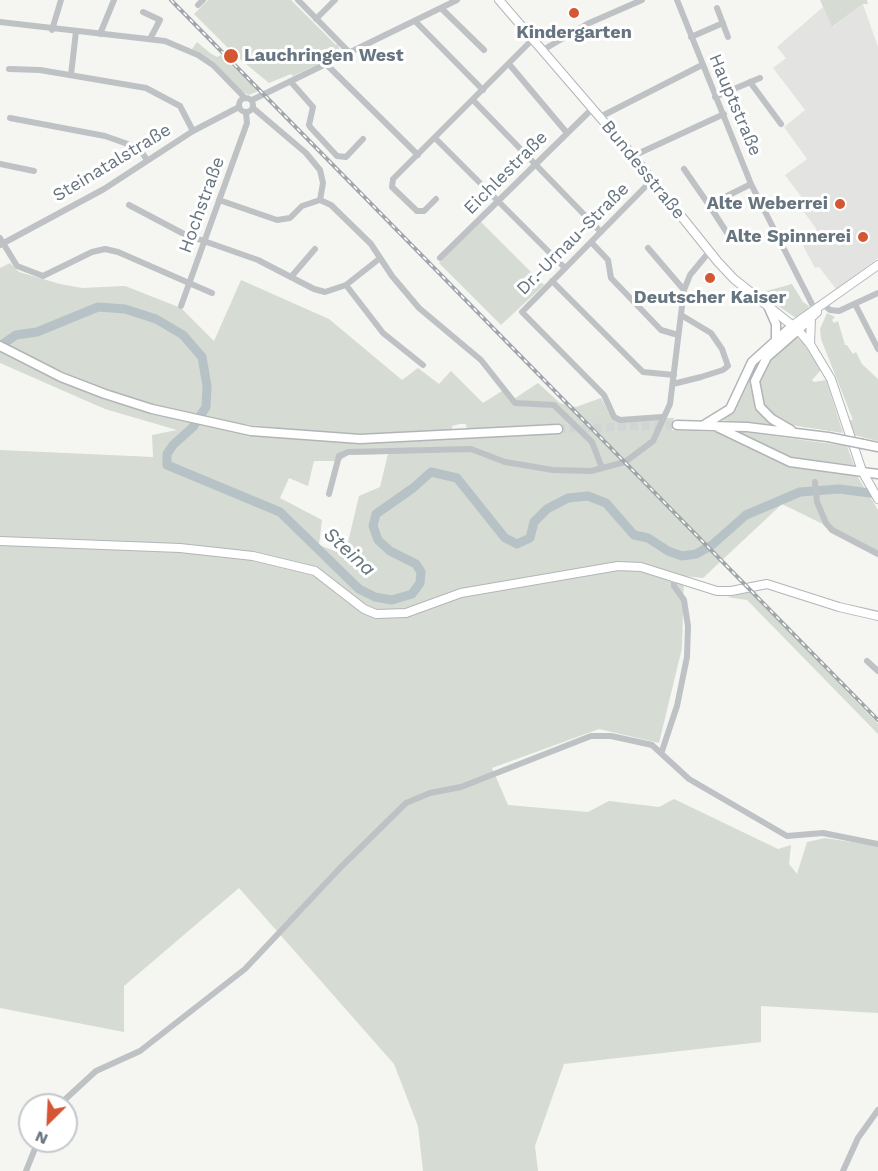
<!DOCTYPE html>
<meta charset="utf-8">
<style>
body{margin:0}
#map{position:relative;width:878px;height:1171px;overflow:hidden;background:#f5f5f2;font-family:"Work Sans",sans-serif}
canvas{display:block}
.north{position:absolute;left:18px;top:1093px;width:60px;height:60px;box-sizing:border-box;background:#fff;border:2px solid #c2c8cc;border-radius:50%;rotate:204deg;font-size:16px;font-weight:700;line-height:24px;text-align:center;color:#667580}
.north::after{content:'';display:block;margin:auto;width:21px;height:27px;background:#d45633;clip-path:polygon(50% 0,100% 100%,50% 72%,0 100%)}
</style>
<div id="map">
<canvas width="878" height="1171"></canvas>
<div class="north">N</div>
</div>
<script>
const g = document.querySelector('canvas').getContext('2d');
g.lineJoin = 'round';
function paint(path, color) {
  g.fillStyle = color;
  g.fill(path, 'evenodd');
}
function poly(rows) {
  const path = new Path2D();
  for (const r of rows) {
    if (r.length === 3) {
      path.moveTo(r[0] + r[2], r[1]);
      path.arc(r[0], r[1], r[2], 0, 2 * Math.PI);
      continue;
    }
    path.moveTo(r[0], r[1]);
    for (let i = 2; i < r.length; i += 2) path.lineTo(r[i], r[i + 1]);
  }
  return path;
}
function stroke(path, color, width, dash) {
  g.strokeStyle = color;
  g.lineWidth = width;
  g.lineCap = dash ? 'butt' : 'round';
  g.setLineDash(dash || []);
  g.stroke(path);
}
function label(font, color, halo, rows, align = 'center') {
  g.font = font + ' "Work Sans",sans-serif';
  g.lineWidth = 6;
  g.setLineDash([]);
  g.textBaseline = 'middle';
  g.strokeStyle = halo;
  g.fillStyle = color;
  for (const [text, x, y, turn = 0] of rows) {
    g.save();
    g.translate(x, y);
    g.rotate((+turn || 0) * Math.PI / 180);
    g.textAlign = isNaN(turn) ? turn : align;
    if (halo) g.strokeText(text, 0, 0);
    g.fillText(text, 0, 0);
    g.restore();
  }
}
paint(poly([
 [863,4,878,47,878,258,836,289,819,267,815,268,801,242,817,230,798,204,803,199,785,175,807,159,784,127,805,110,773,68,786,58,777,47,823,7,833,27]
]), '#e3e4e2');
paint(poly([
 [208,0,291,0,336,45,338,43,340,54,293,76,291,74,269,83,234,54,194,14],
 [820,0,867,0,868,4,863,4,832,27],
 [197,42,210,53,217,57,221,55,258,91,249,95,243,92,213,61,192,49],
 [481,222,544,285,501,325,439,263],
 [10,263,19,272,60,284,82,288,125,286,181,308,214,341,241,280,329,319,402,380,418,368,439,384,451,371,483,403,502,391,514,399,538,383,560,403,576,407,601,398,612,419,674,418,672,430,717,432,760,451,856,474,878,510,878,551,782,504,703,578,684,576,682,648,659,743,599,729,492,768,508,805,588,812,609,801,659,807,674,799,778,849,791,845,789,864,797,874,807,842,825,838,878,846,878,1013,761,1006,761,1042,564,1064,535,1146,538,1171,423,1171,418,1126,394,1064,239,888,124,986,124,1032,0,1008,0,450,153,457,152,435,177,430,105,409,0,363,0,268],
 [12,347,59,370,125,396,156,405,243,424,321,433,356,434,452,431,452,426,460,424,466,424,467,429,557,424,559,434,344,443,235,432,155,415,103,399,5,354],
 [388,454,380,487,359,496,345,555,319,545,322,520,280,498,289,478,308,486,314,461,340,461,348,455],
 [792,284,803,302,809,306,807,312,796,318,759,293],
 [827,313,835,317,832,320,834,323,838,321,845,345,847,345,853,354,856,352,862,364,878,379,878,441,854,435,850,420,853,420,821,339,820,329],
 [795,337,802,341,821,370,812,380,814,382,826,380,843,433,791,425,774,417,764,407,759,379,771,356],
 [768,349,755,371,753,395,756,403,772,425,718,420,736,406,749,372],
 [736,431,847,446,854,465,794,458,735,433],
 [751,592,878,724,878,734,747,600,727,597]
]), '#d6dbd3');
stroke(poly([
 [0,346,16,335,37,332,98,307,125,309,156,319,183,335,202,357,207,386,206,407,193,427,173,445,167,454,167,465,280,512,359,589,375,597,392,600,412,594,420,583,421,572,416,564,390,551,378,540,373,526,376,514,413,488,431,472,457,478,505,538,517,544,530,538,534,522,547,509,568,498,588,496,606,503,634,535,648,538,668,551,682,556,696,554,712,545,746,515,800,492,839,489,878,494]
]), '#b7c2c6', 9);
stroke(poly([
 [558,429,677,425]
]), '#d1d5d6', 8, [8, 4]);
const major = poly([
 [499,0,629,151,718,262,734,279,798,330,810,344,831,379,862,471,878,499],
 [793,325,878,265],
 [798,330,817,312],
 [810,344,811,318],
 [0,541,180,548,253,556,315,571,364,609,376,614,406,613,461,593,618,566,641,567,717,591,731,591,767,584,839,607,878,616]
]);
const highway = poly([
 [768,306,776,324,776,339],
 [0,346,61,377,105,394,152,409,251,431,360,439,558,429],
 [677,425,747,427,828,437],
 [704,425,730,409,752,362,793,325],
 [715,426,790,462,878,474],
 [791,430,772,419,760,407,755,381,767,357,798,330],
 [863,444,878,447]
]);
stroke(major, '#b2b6b9', 10);
stroke(highway, '#b1b5b7', 11);
stroke(poly([
 [298,0,349,52],
 [677,0,751,184,816,312],
 [198,5,203,0],
 [441,8,484,50],
 [717,8,728,37],
 [143,12,160,20,150,39],
 [316,19,335,0],
 [415,21,483,90],
 [0,22,165,41,198,55,213,65,245,98],
 [52,30,61,0],
 [100,34,114,0],
 [691,37,723,23],
 [543,50,587,24,642,0],
 [326,64,418,155],
 [509,64,567,133],
 [9,69,40,70,146,88,180,106,193,131],
 [71,75,76,31],
 [291,82,313,107,309,125,311,128,337,156,346,157,363,139],
 [750,82,781,124],
 [715,97,760,78],
 [246,105,7],
 [252,100,457,0],
 [473,100,601,232],
 [253,108,306,153,320,170,323,183,320,200],
 [600,117,702,65],
 [10,118,105,136,139,148,147,160],
 [435,138,565,268],
 [633,156,724,114],
 [0,164,34,171],
 [684,169,709,205,751,184],
 [652,180,522,312,604,395,614,417,620,420,662,417],
 [436,199,424,211,417,211,392,187,393,179,533,39],
 [219,200,277,220,290,218,302,206,320,200,331,205,371,244,392,276,419,308,481,360,515,403,554,405,592,442,602,468],
 [129,205,184,234,258,260,314,289,325,292,346,285,379,259],
 [709,205,731,239],
 [0,238,17,266,43,276,92,252,105,249,118,252,212,293],
 [591,242,608,260,611,278,661,330,678,335],
 [0,245,104,189,193,131,239,107],
 [648,248,684,290],
 [440,258,593,108],
 [291,277,315,249],
 [552,281,643,372,674,375],
 [346,285,383,333,423,365],
 [855,304,878,349],
 [824,305,830,310,839,311,878,293],
 [181,306,247,123,246,113],
 [673,384,701,377,723,370,728,366,722,349,711,333,681,315],
 [815,482,817,502,826,523,832,530,878,554],
 [329,494,339,456,348,452,471,449,505,462,553,470,591,471,625,462,653,441,670,404,684,290,690,275,709,252],
 [867,661,878,671],
 [662,751,677,706,687,657,688,626,684,600,674,586,674,576],
 [59,1105,96,1071,140,1051,245,969,341,867,406,803,430,793,461,787,591,736,611,736,652,745,689,779,787,836,823,833,878,844],
 [26,1171,38,1141],
 [843,1171,858,1138,878,1110]
]), '#bec2c5', 6);
stroke(major, '#fff', 8);
stroke(highway, '#fff', 8);
const rail = poly([
 [171,0,878,720]
]);
stroke(rail, '#a0a6aa', 4);
stroke(rail, '#fff', 1.5, [4.5]);
const highwayBridge = poly([
 [828,437,863,444]
]);
stroke(highwayBridge, '#b1b5b7', 11, []);
stroke(highwayBridge, '#fff', 8);
for (const [x, y, r, color] of [
 [574,13,6,"#d45633"],
 [231,56,8,"#d45633"],
 [840,204,6,"#d45633"],
 [863,237,6,"#d45633"],
 [710,278,6,"#d45633"]
]) {
  const dot = new Path2D();
  dot.arc(x, y, r, 0, 2 * Math.PI);
  g.fillStyle = color;
  g.fill(dot);
  stroke(dot, '#fff', 2);
}
label('bold 18px', '#667580', '#fff', [
 ["Kindergarten",574,33],
 ["Lauchringen West",244,56,"left"],
 ["Alte Weberrei",828,204,"right"],
 ["Alte Spinnerei",851,237,"right"],
 ["Deutscher Kaiser",710,298]
]);
label('18px', '#667580', '#fff', [
 ["Hauptstraße",735,105,67],
 ["Steinatalstraße",112,163,-31],
 ["Bundesstraße",643,170,51],
 ["Eichlestraße",506,173,-45],
 ["Hochstraße",202,205,-70],
 ["Dr.-Urnau-Straße",573,239,-45]
]);
label('italic 20px', '#62777d', '#fff', [
 ["Steina",349,552,42]
]);
</script>
